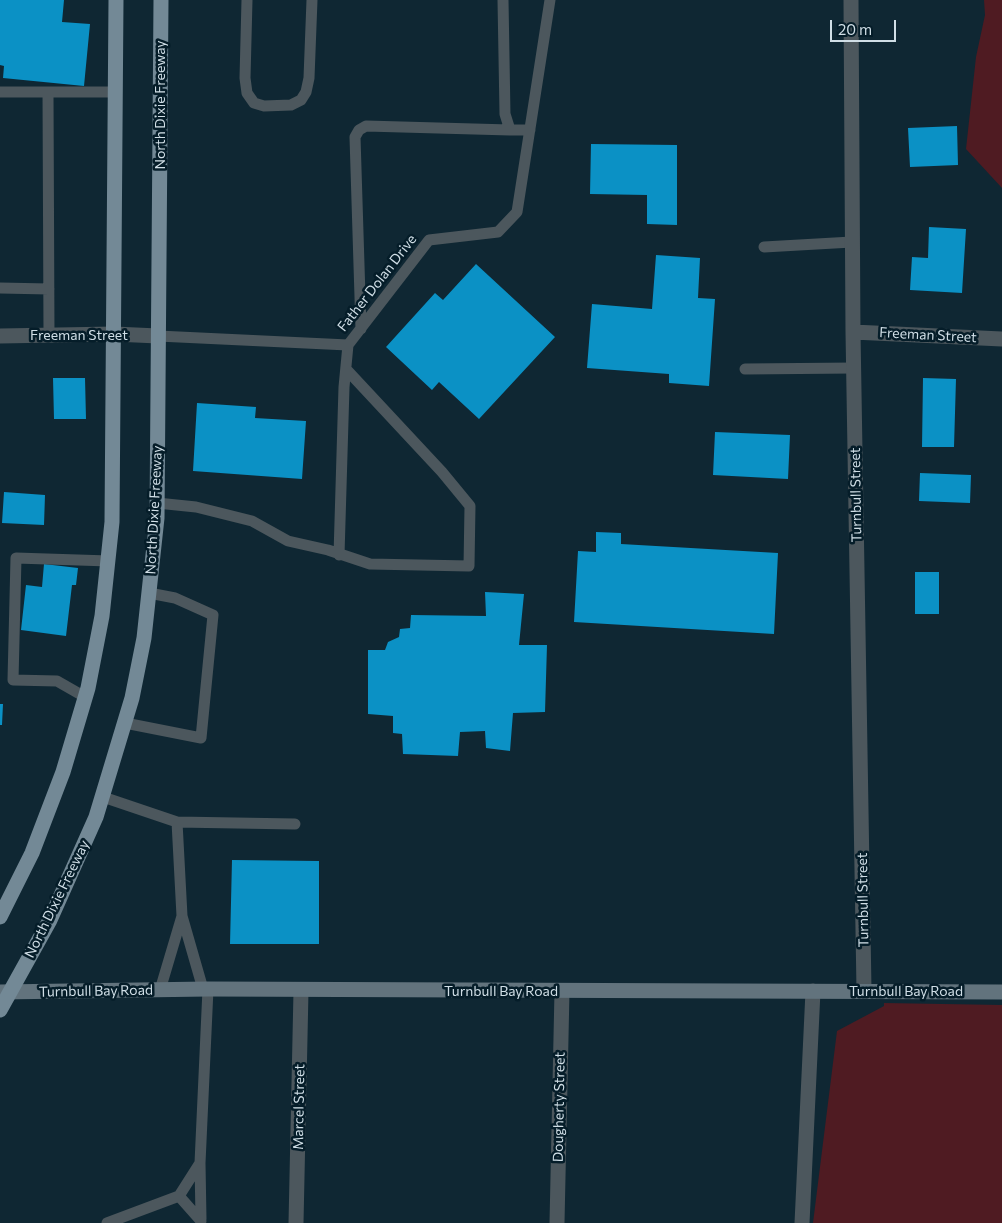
<!DOCTYPE html>
<style>
body{margin:0}
#map{position:relative;width:1002px;height:1223px;overflow:hidden;background:#0f2733;font-family:Commissioner,sans-serif}
canvas{display:block}
.scale{position:absolute;left:830px;top:20px;width:66px;height:22px;box-sizing:border-box;border:2px solid #d0dee6;border-top:0;padding-left:6px;font-size:15px;line-height:18px;white-space:nowrap;color:#d0dee6;-webkit-text-stroke:4px #051d29;paint-order:stroke}
</style>
<div id="map">
<canvas width="1002" height="1223"></canvas>
<div class="scale">20 m</div>
</div>
<script>
const g = document.querySelector('canvas').getContext('2d');
g.lineJoin = 'round';
function paint(path, color) {
  g.fillStyle = color;
  g.fill(path, 'evenodd');
}
function poly(rows) {
  const path = new Path2D();
  for (const r of rows) {
    path.moveTo(r[0], r[1]);
    for (let i = 2; i < r.length; i += 2) path.lineTo(r[i], r[i + 1]);
  }
  return path;
}
function stroke(path, color, width, dash) {
  g.strokeStyle = color;
  g.lineWidth = width;
  g.lineCap = dash ? 'butt' : 'round';
  g.setLineDash(dash || []);
  g.stroke(path);
}
function label(font, color, halo, rows, align = 'center') {
  g.font = font + ' Commissioner,sans-serif';
  g.lineWidth = 5;
  g.setLineDash([]);
  g.textBaseline = 'middle';
  g.strokeStyle = halo;
  g.fillStyle = color;
  for (const [text, x, y, turn = 0] of rows) {
    g.save();
    g.translate(x, y);
    g.rotate((+turn || 0) * Math.PI / 180);
    g.textAlign = isNaN(turn) ? turn : align;
    if (halo) g.strokeText(text, 0, 0);
    g.fillText(text, 0, 0);
    g.restore();
  }
}
paint(poly([
 [984,0,1002,0,1002,188,966,149,976,57,985,15],
 [884,1003,1002,1005,1002,1223,813,1223,837,1031,884,1006]
]), '#4f1b22');
paint(poly([
 [0,0,64,0,62,22,90,24,84,86,3,78,4,66,0,65],
 [957,126,958,165,910,167,908,128],
 [591,144,677,145,677,225,647,224,647,195,590,194],
 [929,227,966,229,962,293,910,290,912,257,928,258],
 [656,255,700,258,698,298,715,299,709,386,669,383,669,374,587,368,592,304,652,309],
 [476,264,555,337,479,419,439,382,432,390,386,347,435,293,443,300],
 [53,378,85,378,86,419,54,419],
 [923,378,956,379,954,447,922,447],
 [197,403,256,407,255,418,306,421,302,479,193,471],
 [715,432,790,435,788,479,713,475],
 [920,473,971,475,970,503,919,501],
 [4,492,45,495,44,525,2,523],
 [596,532,621,533,621,544,778,553,774,634,574,622,578,551,596,552],
 [44,564,78,568,76,585,72,585,66,636,21,630,26,585,42,587],
 [915,572,939,572,939,614,915,614],
 [485,592,524,594,519,645,547,645,545,712,513,713,510,751,486,748,485,731,460,732,458,756,403,754,402,734,393,733,393,716,368,714,368,650,385,650,388,642,399,637,400,629,410,628,411,615,486,616],
 [0,704,3,704,2,725,0,725],
 [232,860,319,861,319,944,230,944]
]), '#0b91c5');
stroke(poly([
 [247,0,245,78,247,93,254,103,264,106,291,105,301,100,306,92,309,78,312,0],
 [503,0,505,114,510,130,530,130],
 [0,92,48,92],
 [764,247,852,242],
 [0,288,49,289],
 [361,329,355,137,359,130,366,126,510,130],
 [49,335,48,92,115,92],
 [158,336,348,345,429,240,498,232,517,212,550,0],
 [745,369,854,368],
 [157,503,196,507,252,521,288,541,328,550,370,564,469,566,470,506,442,472,346,369],
 [339,555,344,387,348,345],
 [85,697,57,681,13,680,16,558,109,561],
 [125,723,201,738,213,615,175,598,149,593],
 [103,797,177,822,295,824],
 [177,822,182,916,203,989],
 [160,990,182,916],
 [200,1163,201,1219],
 [179,1196,201,1221],
 [107,1223,179,1196,200,1163,208,989]
]), '#4c575d', 11);
stroke(poly([
 [851,0,853,332,864,990],
 [853,332,1002,339],
 [0,336,114,334,158,336],
 [296,1223,301,991],
 [557,1223,562,991],
 [802,1223,813,991]
]), '#4c575d', 15);
stroke(poly([
 [0,992,208,989,1002,992]
]), '#62737d', 15);
stroke(poly([
 [0,917,32,853,63,772,88,688,102,616,112,522,116,0],
 [0,1010,50,920,96,817,132,698,144,638,157,518,161,0]
]), '#738996', 15);
label('14px', '#d0dee6', '#051d29', [
 ["North Dixie Freeway",160,105,-90],
 ["Father Dolan Drive",377,283,-52],
 ["Freeman Street",79,335],
 ["Freeman Street",928,335,3],
 ["Turnbull Street",856,495,-91],
 ["North Dixie Freeway",154,510,-87],
 ["North Dixie Freeway",57,899,-64],
 ["Turnbull Street",863,900,-91],
 ["Turnbull Bay Road",96,991,-1],
 ["Turnbull Bay Road",501,991],
 ["Turnbull Bay Road",906,991],
 ["Marcel Street",299,1107,-89],
 ["Dougherty Street",559,1107,-89]
]);
</script>
